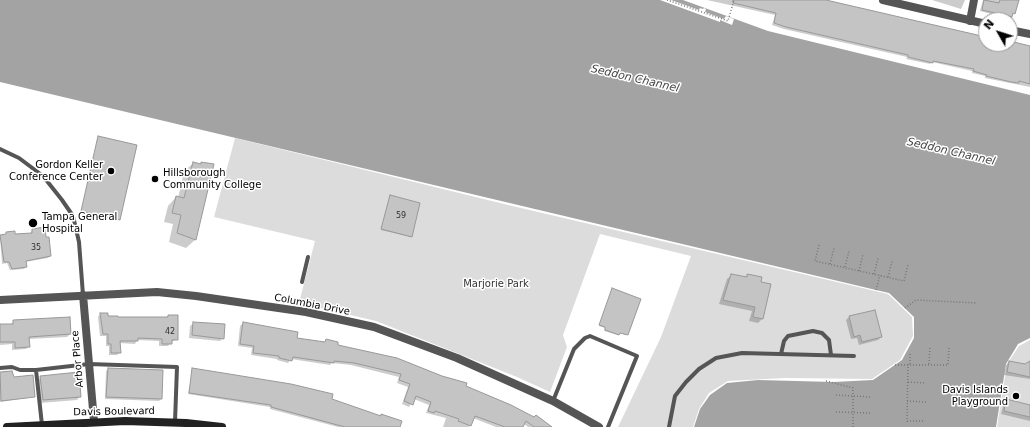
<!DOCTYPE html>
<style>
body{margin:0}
#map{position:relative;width:1030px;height:427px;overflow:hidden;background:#fff;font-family:"DejaVu Sans",sans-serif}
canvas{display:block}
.north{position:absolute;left:978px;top:12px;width:40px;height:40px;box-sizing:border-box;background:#fff;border:1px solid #999;border-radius:50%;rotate:309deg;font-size:11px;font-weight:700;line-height:16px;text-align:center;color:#000}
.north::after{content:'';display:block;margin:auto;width:14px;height:18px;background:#000;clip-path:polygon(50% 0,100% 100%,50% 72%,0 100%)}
</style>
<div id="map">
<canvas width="1030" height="427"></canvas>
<div class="north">N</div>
</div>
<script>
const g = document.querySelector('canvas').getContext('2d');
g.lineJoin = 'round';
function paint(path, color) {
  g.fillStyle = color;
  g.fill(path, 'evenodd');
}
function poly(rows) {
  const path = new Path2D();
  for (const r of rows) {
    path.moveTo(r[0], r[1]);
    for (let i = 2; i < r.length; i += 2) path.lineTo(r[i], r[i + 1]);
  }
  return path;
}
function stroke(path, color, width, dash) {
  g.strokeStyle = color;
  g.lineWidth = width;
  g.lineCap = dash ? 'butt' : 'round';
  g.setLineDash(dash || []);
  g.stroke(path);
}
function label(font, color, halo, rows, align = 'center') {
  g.font = font + ' "DejaVu Sans",sans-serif';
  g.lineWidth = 3;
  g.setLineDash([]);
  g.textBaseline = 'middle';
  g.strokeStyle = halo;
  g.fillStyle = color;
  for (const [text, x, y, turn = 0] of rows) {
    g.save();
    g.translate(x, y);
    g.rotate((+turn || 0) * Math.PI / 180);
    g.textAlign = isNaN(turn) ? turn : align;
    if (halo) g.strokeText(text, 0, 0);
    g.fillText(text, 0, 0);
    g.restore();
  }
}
paint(poly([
 [235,138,504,204,888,294,912,317,913,336,900,360,872,379,785,378,728,381,709,393,699,409,693,427,618,427,661,337,691,256,600,234,563,335,567,347,550,392,517,377,376,321,299,303,315,241,214,217],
 [1030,340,1030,427,997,427,1007,364,1019,346]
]), '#dcdcdc');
paint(poly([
 [0,0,683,0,768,31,1030,95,1030,338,1018,344,1006,364,996,427,694,427,700,409,710,395,727,383,758,380,833,382,873,380,902,360,914,338,914,317,889,293,876,290,0,82]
]), '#a3a3a3');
paint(poly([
 [660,0,671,0,699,10,700,8,703,9,704,8,706,9,705,12,724,19,726,16,734,19,732,25,720,20,720,22]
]), '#fff');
paint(poly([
 [707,0,819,0,986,38,986,44,1010,43,1030,47,1030,87,985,78,985,76,972,73,972,71,932,62,930,64,906,59,907,57,784,29,772,25,775,15],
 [932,0,965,0,961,9],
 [983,0,1018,0,1014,13,1009,19,980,11],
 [98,138,136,146,118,220,81,212],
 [193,163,200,165,201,163,195,240,186,248,169,242,173,224,164,222,168,206,176,197,178,198,184,172],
 [390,196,411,236,411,237,381,230],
 [32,230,45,238,50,256,48,258,25,262,26,267,24,269,10,270,7,263,2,264,0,236,14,232,14,235,30,234],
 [732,275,745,278,748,275,760,282,769,284,762,319,758,323,749,321,752,311,719,304,727,279],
 [612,290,640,299,626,335,619,333,618,335,604,331,605,328,599,326],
 [100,314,117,318,166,318,168,316,177,339,171,342,168,346,159,346,159,341,137,340,135,344,119,343,120,352,117,355,109,355,109,346,106,346,106,336,100,336,98,317],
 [849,317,881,337,878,340,859,345,857,338,851,339,846,320],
 [14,321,70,334,67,337,29,339,29,346,26,349,12,350,12,344,0,345,0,325,10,325],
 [194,323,223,338,220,341,189,338,190,326],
 [243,323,295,339,324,343,326,341,464,387,534,418,537,416,552,427,528,427,524,424,522,427,496,427,473,418,469,427,443,427,446,418,426,413,429,405,414,399,409,407,402,404,408,387,397,383,399,377,351,365,332,363,330,365,291,359,288,363,277,360,277,359,251,355,252,348,238,346,240,326],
 [1009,362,1025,365,1030,362,1030,379,1004,375,1006,365],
 [108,369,161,399,159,401,105,399,106,371],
 [193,369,330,400,380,417,382,415,399,427,338,427,270,409,270,407,188,394],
 [11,372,13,378,34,397,0,402,0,373],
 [41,377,80,396,77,400,40,403,38,380],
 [1007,400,1030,406,1030,421,1001,414,1004,403]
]), '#0003');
const building = poly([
 [733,0,826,0,986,37,986,44,1010,44,1010,41,1030,46,1030,84,1019,81,1019,83,1011,82,986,76,987,75,973,71,974,69,933,61,933,63,908,57,908,55,786,27,774,23,776,13,733,3,733,0],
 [984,0,999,3,1000,0,1019,0,1015,14,1013,13,1012,17,982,10,984,0],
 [98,136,137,145,120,220,81,211,98,136],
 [193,162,201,164,201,162,214,164,196,240,177,233,181,215,172,213,176,196,184,198,193,162],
 [390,195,420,203,412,237,381,229,390,195],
 [45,227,46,237,49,237,51,256,26,261,27,267,12,269,9,262,4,262,0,235,6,234,6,232,15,231,15,234,32,233,32,229,45,227],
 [731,274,747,277,747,274,762,277,761,282,771,284,763,319,753,317,755,307,723,300,731,274],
 [612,288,641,299,628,335,620,333,619,335,605,330,605,327,599,325,612,288],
 [875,310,882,337,862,342,860,335,854,337,849,316,875,310],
 [100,313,108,313,108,316,118,316,118,317,168,317,168,315,178,315,178,340,172,340,172,344,162,344,162,339,138,338,138,341,120,341,121,353,111,353,111,344,108,344,108,334,103,334,100,313],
 [70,317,71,334,29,337,30,347,15,348,15,342,0,342,0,324,13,324,13,320,70,317],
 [193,322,225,324,224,339,192,335,193,322],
 [243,322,298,332,297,338,325,342,326,339,338,342,338,345,397,358,442,376,467,383,466,386,511,405,534,417,536,415,552,427,534,427,526,421,523,427,505,427,475,416,471,426,458,421,459,419,435,411,434,413,428,411,431,402,416,396,413,405,404,401,410,384,399,380,401,374,354,363,334,361,334,363,293,357,292,361,279,358,279,356,253,353,254,346,240,344,243,322],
 [1009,361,1025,364,1030,361,1030,377,1007,372,1009,361],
 [108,368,163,370,162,399,106,397,108,368],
 [192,368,291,384,333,394,332,399,381,416,381,414,402,421,400,427,345,427,271,407,271,405,189,393,192,368],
 [12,371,14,377,33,375,35,397,1,401,0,372,12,371],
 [79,372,81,397,43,400,40,376,79,372],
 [1006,399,1030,405,1030,417,1004,411,1006,399]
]);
paint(building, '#c4c4c4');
stroke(building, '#999', 1);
stroke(poly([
 [667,0,728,21,734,0],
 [819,245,815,261,904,281,908,265],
 [830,264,834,248],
 [845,267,849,251],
 [859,271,863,254],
 [874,274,878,258],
 [888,277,892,261],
 [876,290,880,275],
 [905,308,916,300,977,303],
 [908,364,907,421,923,421],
 [910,364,910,353],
 [929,364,930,346],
 [895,365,948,365,949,347],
 [826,381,853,388,853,427],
 [908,382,926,383],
 [836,395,871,397],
 [907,401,927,402],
 [836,412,870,413]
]), '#777', 1.5, [1, 2]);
stroke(poly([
 [0,149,19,158,43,176,62,200,73,216,79,242,83,295],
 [302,282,308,257],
 [781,354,784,341,788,336,813,331,822,333,829,340,831,355],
 [0,368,12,367,20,370,36,370],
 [553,401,574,349,585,338,590,336,637,356,608,427],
 [42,425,36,370,89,364,177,367,175,422],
 [669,427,675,396,686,382,699,369,716,358,742,353,854,356]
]), '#555', 4);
stroke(poly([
 [883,0,986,24],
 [970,21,974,0],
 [1010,30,1030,34],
 [83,295,94,421],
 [0,300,157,292,196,296,306,312,374,327,457,358,553,401,599,427]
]), '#555', 8);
stroke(poly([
 [7,427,125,421,186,423,222,427]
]), '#222', 8);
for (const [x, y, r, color] of [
 [111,171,4,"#000"],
 [155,179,4,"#000"],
 [33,223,5,"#000"],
 [1016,396,4,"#000"]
]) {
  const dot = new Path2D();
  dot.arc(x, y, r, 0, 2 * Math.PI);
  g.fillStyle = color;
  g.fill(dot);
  stroke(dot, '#fff', 1.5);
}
label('8px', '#313131', null, [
 ["59",401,216],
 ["35",36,248],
 ["42",170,332]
]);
label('10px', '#000', '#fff', [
 ["Gordon Keller",103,165],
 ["Conference Center",103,177],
 ["Hillsborough",163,173,"left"],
 ["Community College",163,185,"left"],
 ["Tampa General",42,217,"left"],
 ["Hospital",42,229,"left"],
 ["Davis Islands",1008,390],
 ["Playground",1008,402]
], 'right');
label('10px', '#333', '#fff', [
 ["Marjorie Park",496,284]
]);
label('10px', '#000', '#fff', [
 ["Columbia Drive",312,305,11],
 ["Arbor Place",78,359,-95],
 ["Davis Boulevard",114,412,-1]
]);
label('italic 11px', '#444', '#fff', [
 ["Seddon Channel",635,79,13],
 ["Seddon Channel",951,152,13]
]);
</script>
